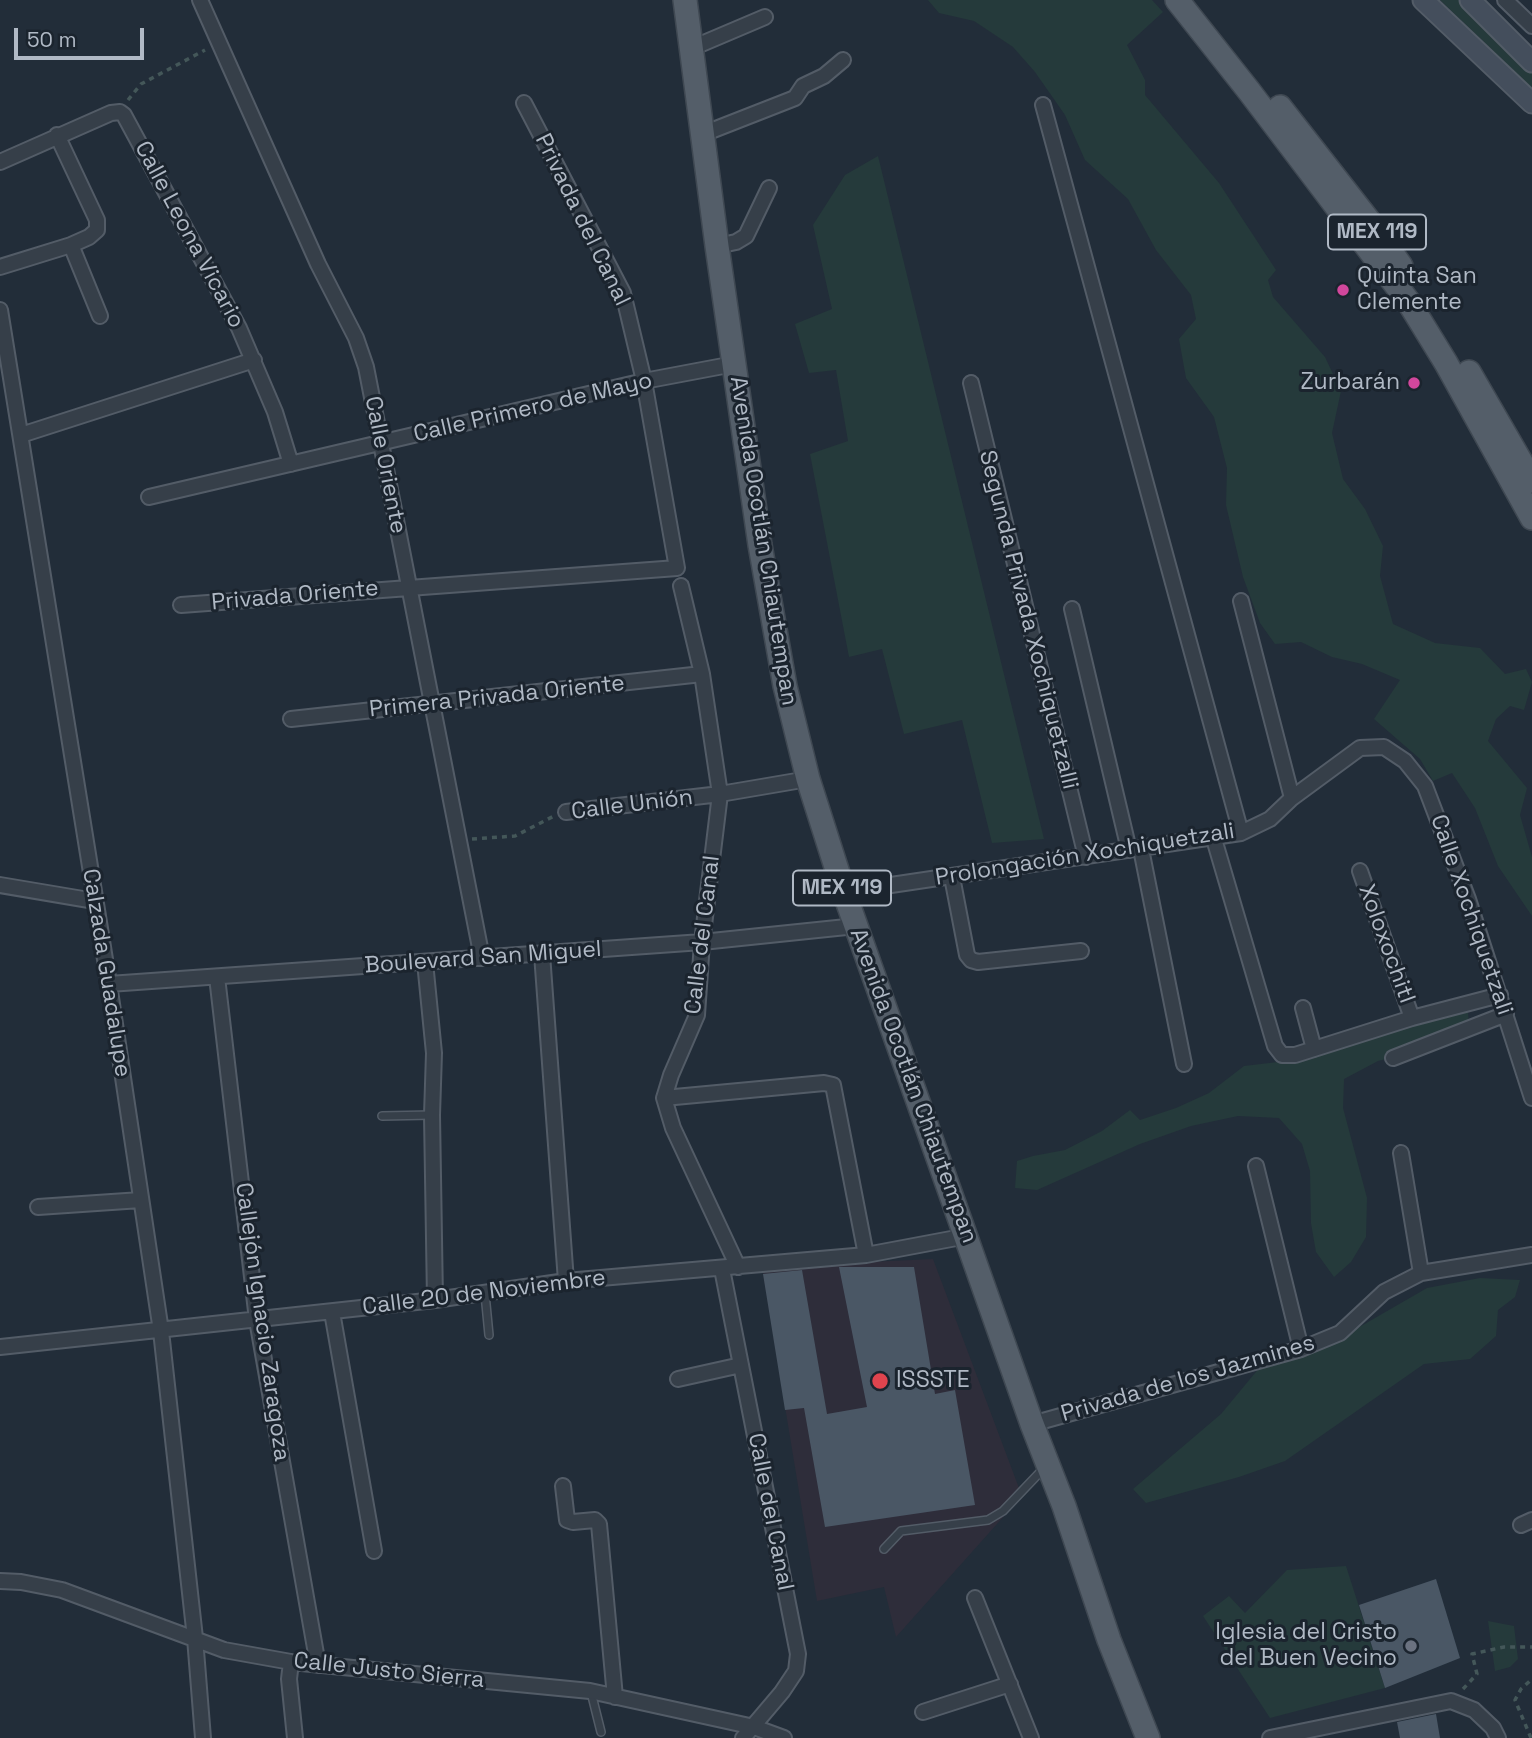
<!DOCTYPE html>
<meta charset="utf-8">
<style>
body{margin:0}
#map{position:relative;width:1532px;height:1738px;overflow:hidden;background:#222d39;font-family:"Space Grotesk",sans-serif}
canvas{display:block}
.scale{position:absolute;left:14px;top:28px;width:130px;height:32px;box-sizing:border-box;border:4px solid #b0b9c5;border-top:0;padding-left:9px;font-size:21px;line-height:24px;white-space:nowrap;color:#b0b9c5;-webkit-text-stroke:5px #1b242e;paint-order:stroke}
</style>
<div id="map">
<canvas width="1532" height="1738"></canvas>
<div class="scale">50 m</div>
</div>
<script>
const g = document.querySelector('canvas').getContext('2d');
g.lineJoin = 'round';
function paint(path, color) {
  g.fillStyle = color;
  g.fill(path, 'evenodd');
}
function poly(rows) {
  const path = new Path2D();
  for (const r of rows) {
    path.moveTo(r[0], r[1]);
    for (let i = 2; i < r.length; i += 2) path.lineTo(r[i], r[i + 1]);
  }
  return path;
}
function stroke(path, color, width, dash) {
  g.strokeStyle = color;
  g.lineWidth = width;
  g.lineCap = dash ? 'butt' : 'round';
  g.setLineDash(dash || []);
  g.stroke(path);
}
function label(font, color, halo, rows, align = 'center') {
  g.font = font + ' "Space Grotesk",sans-serif';
  g.lineWidth = 6;
  g.setLineDash([]);
  g.textBaseline = 'middle';
  g.strokeStyle = halo;
  g.fillStyle = color;
  for (const [text, x, y, turn = 0] of rows) {
    g.save();
    g.translate(x, y);
    g.rotate((+turn || 0) * Math.PI / 180);
    g.textAlign = isNaN(turn) ? turn : align;
    if (halo) g.strokeText(text, 0, 0);
    g.fillText(text, 0, 0);
    g.restore();
  }
}
paint(poly([
 [933,1259,1022,1496,896,1637,884,1587,817,1601,762,1267]
]), '#2e2d3a');
paint(poly([
 [928,0,1152,0,1163,12,1127,45,1145,80,1145,95,1219,183,1276,270,1268,280,1273,297,1325,357,1341,391,1332,433,1343,479,1365,509,1383,546,1380,576,1393,624,1435,643,1480,648,1505,674,1526,669,1532,682,1524,710,1510,706,1496,719,1488,741,1527,788,1520,815,1532,857,1532,916,1498,866,1475,808,1452,773,1433,781,1420,759,1374,719,1400,680,1362,664,1332,657,1301,642,1275,644,1260,623,1243,577,1226,505,1227,468,1214,417,1186,378,1179,339,1196,319,1191,295,1156,250,1128,199,1085,160,1065,115,1035,72,1013,47,974,21,939,13],
 [1440,0,1464,0,1532,67,1532,88],
 [878,156,1044,839,992,843,962,720,904,734,882,649,849,657,810,454,848,441,836,370,809,373,795,324,832,309,813,225,845,175],
 [1449,1011,1468,1011,1469,1027,1447,1044,1378,1061,1344,1079,1343,1108,1367,1198,1366,1237,1351,1262,1334,1277,1316,1252,1311,1223,1310,1171,1302,1144,1279,1118,1238,1116,1191,1126,1140,1144,1037,1190,1015,1188,1017,1161,1033,1156,1065,1150,1102,1131,1130,1110,1140,1120,1176,1108,1209,1093,1244,1066,1295,1060],
 [1480,1278,1520,1280,1515,1297,1498,1310,1496,1336,1470,1359,1424,1364,1285,1461,1239,1477,1146,1503,1133,1489,1221,1414,1260,1367,1330,1344,1427,1288],
 [1346,1566,1385,1688,1270,1718,1203,1616,1229,1596,1245,1613,1287,1570],
 [1488,1621,1514,1626,1518,1659,1510,1667,1495,1671]
]), '#253a3b');
paint(poly([
 [839,1267,914,1267,935,1394,955,1390,975,1505,825,1527,804,1408,785,1410,763,1274,802,1270,827,1414,867,1407],
 [1436,1579,1460,1658,1385,1688,1359,1605],
 [1436,1714,1440,1738,1400,1738,1397,1722]
]), '#4a5765');
const service = poly([
 [382,1116,432,1115],
 [485,1294,489,1335],
 [884,1549,901,1531,988,1520,1003,1511,1045,1467],
 [591,1692,601,1732]
]);
const minor = poly([
 [200,0,318,264,356,338,366,367,482,958],
 [1505,0,1532,26],
 [692,48,765,17],
 [1043,105,1241,833],
 [703,134,795,98,803,86,824,76,843,60],
 [0,162,111,113,120,112,124,115,239,328,275,412,291,464],
 [71,245,100,316],
 [717,246,736,242,746,236,769,188],
 [0,267,71,245,89,237,97,230,97,220,57,135],
 [0,310,109,984,161,1331,195,1638,203,1738],
 [971,383,1086,857],
 [21,435,254,360],
 [149,497,644,381,734,364],
 [681,586,702,674,720,794,702,942,697,1015,671,1075,664,1098,673,1128,738,1267],
 [1241,601,1292,798],
 [181,605,677,568,644,381,623,293,524,103],
 [1072,609,1129,850],
 [291,719,702,674],
 [566,812,720,794,808,779],
 [1214,839,1275,1046,1282,1055,1295,1055,1412,1018,1500,995],
 [1141,849,1184,1064],
 [1360,871,1412,1018],
 [952,877,967,955,971,960,978,962,1081,951],
 [0,885,95,901],
 [844,892,1241,833,1270,819,1292,798,1360,748,1384,747,1405,761,1425,786,1468,899,1532,1098],
 [542,954,566,1281],
 [425,962,434,1053,432,1115,435,1300],
 [217,977,257,1320,318,1665],
 [109,984,702,942,856,926],
 [1303,1008,1314,1049],
 [1393,1058,1506,1014],
 [664,1098,824,1083,833,1085,866,1255],
 [1401,1153,1421,1273],
 [1256,1166,1301,1349],
 [38,1207,141,1200],
 [722,1269,798,1654,796,1671,782,1692,743,1738],
 [332,1312,374,1551],
 [0,1347,435,1300,566,1281,866,1255,967,1236],
 [678,1379,741,1365],
 [1032,1424,1301,1349,1340,1333,1384,1292,1421,1273,1532,1255],
 [563,1486,567,1520,573,1522,595,1520,599,1524,615,1697],
 [1521,1525,1532,1520],
 [0,1581,21,1582,62,1590,224,1650,291,1662,590,1691,754,1727,784,1738],
 [975,1598,1031,1738],
 [291,1662,289,1679,295,1738],
 [923,1712,1010,1684],
 [1270,1738,1451,1701,1474,1710,1493,1728,1498,1738]
]);
const secondary = poly([
 [1423,0,1532,103],
 [1470,0,1532,62]
]);
const primary = poly([
 [685,0,717,246,760,545,785,686,808,779,844,892,1032,1424,1064,1506,1109,1640,1148,1738],
 [1177,0,1249,91,1408,301,1446,363,1532,518],
 [1280,107,1369,221,1401,266],
 [1469,372,1532,481]
]);
stroke(service, '#535c67', 10);
stroke(minor, '#535c67', 18);
stroke(secondary, '#535c67', 23);
stroke(primary, '#3f4852', 26);
stroke(poly([
 [128,100,141,84,205,50],
 [472,839,515,836,554,816],
 [1463,1689,1477,1674,1472,1654,1504,1647,1532,1647],
 [1531,1738,1515,1700,1521,1689,1532,1679]
]), '#445759', 3.5, [5, 5]);
stroke(service, '#363f49', 7);
stroke(minor, '#363f49', 14);
stroke(secondary, '#444e5c', 19);
stroke(primary, '#545e69', 23);
for (const [x, y, r, color] of [
 [1343,290,7,"#d1479c"],
 [1414,383,7,"#d1479c"],
 [880,1381,9,"#e0444e"],
 [1411,1646,7,"#6b7280"]
]) {
  const dot = new Path2D();
  dot.arc(x, y, r, 0, 2 * Math.PI);
  g.fillStyle = color;
  g.fill(dot);
  stroke(dot, '#1b242e', 2.5);
}
for (const [x, y, w] of [
 [1377,232,98],
 [842,888,98]
]) {
  const box = new Path2D();
  box.roundRect(x - w / 2, y - 17.5, w, 35, 5);
  g.fillStyle = '#1b242e';
  g.fill(box);
  stroke(box, '#b0b9c5', 2);
}
label('bold 21px', '#b0b9c5', null, [
 ["MEX 119",1377,232],
 ["MEX 119",842,888]
]);
label('23px', '#b0b9c5', '#1b242e', [
 ["Privada del Canal",582,220,64],
 ["Calle Leona Vicario",189,235,62],
 ["Calle Primero de Mayo",533,408,-13],
 ["Calle Oriente",385,465,79],
 ["Avenida Ocotlán Chiautempan",763,541,81],
 ["Privada Oriente",295,596,-5],
 ["Segunda Privada Xochiquetzalli",1028,620,76],
 ["Primera Privada Oriente",497,697,-6],
 ["Calle Unión",632,805,-7],
 ["Prolongación Xochiquetzali",1085,855,-9],
 ["Calle Xochiquetzali",1471,915,71],
 ["Calle del Canal",703,935,-83],
 ["Xoloxochitl",1386,944,70],
 ["Boulevard San Miguel",483,958,-4],
 ["Calzada Guadalupe",106,973,81],
 ["Avenida Ocotlán Chiautempan",913,1086,70],
 ["Calle 20 de Noviembre",484,1293,-7],
 ["Callejón Ignacio Zaragoza",262,1322,82],
 ["Privada de los Jazmines",1188,1379,-16],
 ["Calle del Canal",770,1512,79],
 ["Calle Justo Sierra",389,1671,6]
]);
label('23px', '#b0b9c5', '#1b242e', [
 ["Quinta San",1357,277],
 ["Clemente",1357,303],
 ["Zurbarán",1400,383,"right"],
 ["ISSSTE",896,1381],
 ["Iglesia del Cristo",1397,1633,"right"],
 ["del Buen Vecino",1397,1659,"right"]
], 'left');
</script>
